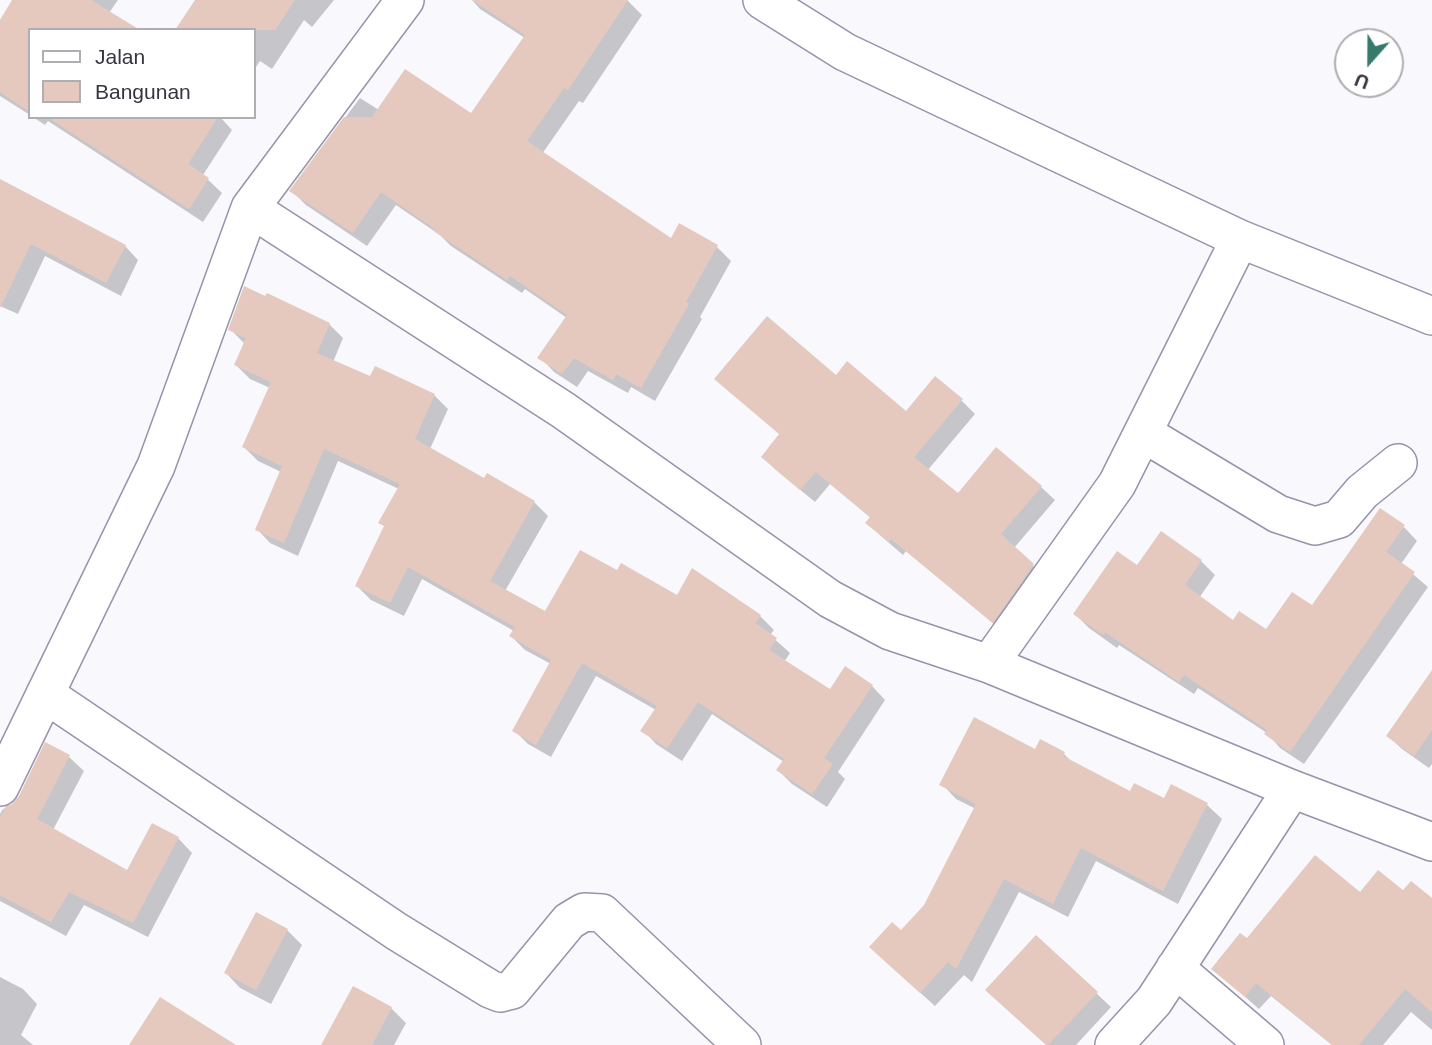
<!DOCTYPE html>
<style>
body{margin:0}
#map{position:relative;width:1432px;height:1045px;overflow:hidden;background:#f8f8fd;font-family:Arial,sans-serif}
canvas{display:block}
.legend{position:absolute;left:28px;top:28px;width:228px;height:91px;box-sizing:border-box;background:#fff;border:2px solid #afaeb2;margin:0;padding:9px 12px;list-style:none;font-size:21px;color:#36353f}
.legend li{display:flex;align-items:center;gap:14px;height:35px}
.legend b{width:35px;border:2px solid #afaeb2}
.north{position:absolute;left:1334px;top:28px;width:70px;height:70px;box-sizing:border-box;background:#fff;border:2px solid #afaeb2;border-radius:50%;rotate:201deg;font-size:19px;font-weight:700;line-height:28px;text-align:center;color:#36353f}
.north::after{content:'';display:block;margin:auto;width:24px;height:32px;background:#367a6d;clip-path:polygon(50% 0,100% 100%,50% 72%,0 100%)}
</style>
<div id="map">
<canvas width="1432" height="1045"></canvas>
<ul class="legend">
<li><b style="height:9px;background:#fff"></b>Jalan</li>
<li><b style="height:19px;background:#e5c9be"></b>Bangunan</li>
</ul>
<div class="north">U</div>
</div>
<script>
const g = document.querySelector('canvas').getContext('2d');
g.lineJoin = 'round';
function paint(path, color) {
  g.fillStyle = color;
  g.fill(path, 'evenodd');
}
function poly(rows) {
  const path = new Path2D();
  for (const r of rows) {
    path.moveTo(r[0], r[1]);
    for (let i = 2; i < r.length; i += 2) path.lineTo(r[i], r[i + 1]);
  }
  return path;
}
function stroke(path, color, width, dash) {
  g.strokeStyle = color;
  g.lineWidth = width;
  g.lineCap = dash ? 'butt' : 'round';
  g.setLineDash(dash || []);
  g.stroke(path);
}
paint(poly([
 [14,0,118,0,109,13,30,30,30,115,0,96,0,23],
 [197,0,334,0,312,27,304,20,272,69,260,61,254,70,254,30],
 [472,0,627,0,642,15,583,103,579,101,542,154,672,240,680,226,717,247,731,261,700,317,702,319,655,401,631,387,628,393,588,371,577,387,554,372,540,357,567,318,525,289,522,293,451,246,440,235,396,205,367,246,306,205,291,190,360,98,379,110,472,115,525,38,480,9],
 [33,117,223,117,222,119,232,130,203,175,222,193,203,222,48,121,45,125],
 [0,181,125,246,138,260,121,296,45,256,18,314,0,306],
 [329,324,343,338,333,362,371,379,376,369,434,395,448,409,430,449,485,480,534,502,548,516,505,591,546,614,618,572,677,598,760,616,774,630,770,635,790,653,784,662,830,692,872,686,885,700,838,772,845,779,827,807,792,784,778,770,784,762,712,714,682,761,656,744,643,730,656,710,596,676,551,757,528,744,514,730,551,664,525,650,511,636,514,631,422,579,404,616,371,600,357,586,386,528,380,522,399,489,338,461,298,556,270,543,257,529,281,472,258,461,244,447,270,388,250,379,236,365,244,343,230,329],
 [836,377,906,414,961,400,975,414,927,471,958,496,1041,487,1055,500,1014,548,1047,579,1007,635,906,551,903,555,881,536,868,523,871,518,830,484,815,502,776,470,763,457,781,435,717,379],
 [1404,527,1417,541,1401,564,1428,587,1304,764,1280,748,1267,733,1198,688,1194,694,1119,645,1117,648,1089,628,1075,614,1138,568,1201,561,1215,575,1199,598,1233,622,1266,632,1312,608],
 [1432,675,1432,764,1429,768,1402,749,1388,736],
 [1036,751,1064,754,1074,764,1131,793,1165,800,1207,805,1222,819,1178,904,1096,861,1068,917,1019,892,972,982,964,975,935,1006,886,962,901,932,925,906,976,809,956,799,942,784],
 [69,757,84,771,53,830,128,872,178,838,192,853,148,937,84,905,66,936,0,901,0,814,3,809,12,806],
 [1403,893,1432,900,1432,1030,1411,1012,1383,1045,1332,1045,1271,996,1259,1009,1213,969,1247,940,1360,894],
 [287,930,302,945,271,1004,240,988,226,973],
 [0,977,23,989,37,1004,21,1035,33,1045,0,1045],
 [1096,993,1111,1007,1076,1045,1047,1045],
 [391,1008,406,1023,394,1045,323,1045]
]), '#0003');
paint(poly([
 [12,0,91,0,140,30,30,30,30,112,0,92,0,20],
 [195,0,295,0,275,30,175,30],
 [472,0,628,0,568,90,564,88,527,141,671,238,679,223,718,245,686,302,689,304,641,388,616,374,613,380,574,358,562,374,537,358,567,315,510,276,507,280,435,232,436,230,381,192,353,233,289,191,344,117,372,117,405,69,471,113,525,35],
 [47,117,218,117,188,164,209,178,189,209],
 [0,179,126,245,106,283,31,244,0,308],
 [244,286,265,296,267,293,330,323,317,353,370,376,375,366,435,394,415,439,484,478,487,473,535,501,490,581,545,611,580,550,617,570,621,563,677,595,692,568,761,615,755,623,777,638,769,650,830,689,845,666,873,685,824,758,833,764,812,794,776,770,784,759,698,702,667,748,640,731,657,706,582,663,536,745,512,731,551,660,509,636,515,627,408,567,390,603,355,586,384,526,378,523,400,484,324,449,284,543,255,530,282,466,242,447,271,382,234,365,246,338,228,330],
 [767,316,836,375,847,361,906,411,935,376,963,399,914,457,958,493,996,447,1042,486,1001,534,1034,564,993,623,891,539,889,542,865,523,870,517,816,472,800,490,761,457,779,434,714,379],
 [1380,508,1405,525,1386,552,1415,572,1290,752,1264,734,1267,730,1184,675,1179,682,1105,632,1103,635,1073,614,1117,551,1137,565,1161,531,1202,560,1185,585,1233,620,1239,611,1266,629,1292,592,1312,605],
 [1432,670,1432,730,1414,756,1386,736],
 [974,717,1035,749,1040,739,1065,752,1063,756,1130,791,1134,783,1164,798,1171,784,1208,803,1163,891,1081,848,1053,904,1004,879,956,969,948,962,920,993,869,947,892,922,901,930,924,905,976,804,939,785],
 [45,742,70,755,37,819,127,870,152,823,179,837,133,923,69,892,51,922,0,895,0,818,6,806,12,804,19,796],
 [1315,855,1360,892,1378,870,1403,890,1411,881,1432,898,1432,1012,1405,989,1359,1045,1332,1045,1256,983,1245,997,1211,969,1240,933,1247,938],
 [256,912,288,929,256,990,224,973],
 [1036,935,1098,992,1048,1045,1046,1045,985,990],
 [353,986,392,1007,372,1045,321,1045],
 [160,997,236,1045,129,1045]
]), '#e5c9be');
const street = poly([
 [762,0,845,52,1240,239,1117,484,989,664],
 [250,208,563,410,830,599,890,631,989,664,1292,789,1432,842],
 [1240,239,1432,316],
 [1143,433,1278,514,1315,526,1339,519,1362,492,1398,463],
 [45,694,396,931,490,989,500,993,512,990,569,921,584,912,602,913,742,1045],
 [0,787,156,466,250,208,405,0],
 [1175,968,1265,1045],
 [1114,1045,1154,1001,1292,789]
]);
stroke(street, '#9693ab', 40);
stroke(street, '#fff', 37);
</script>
